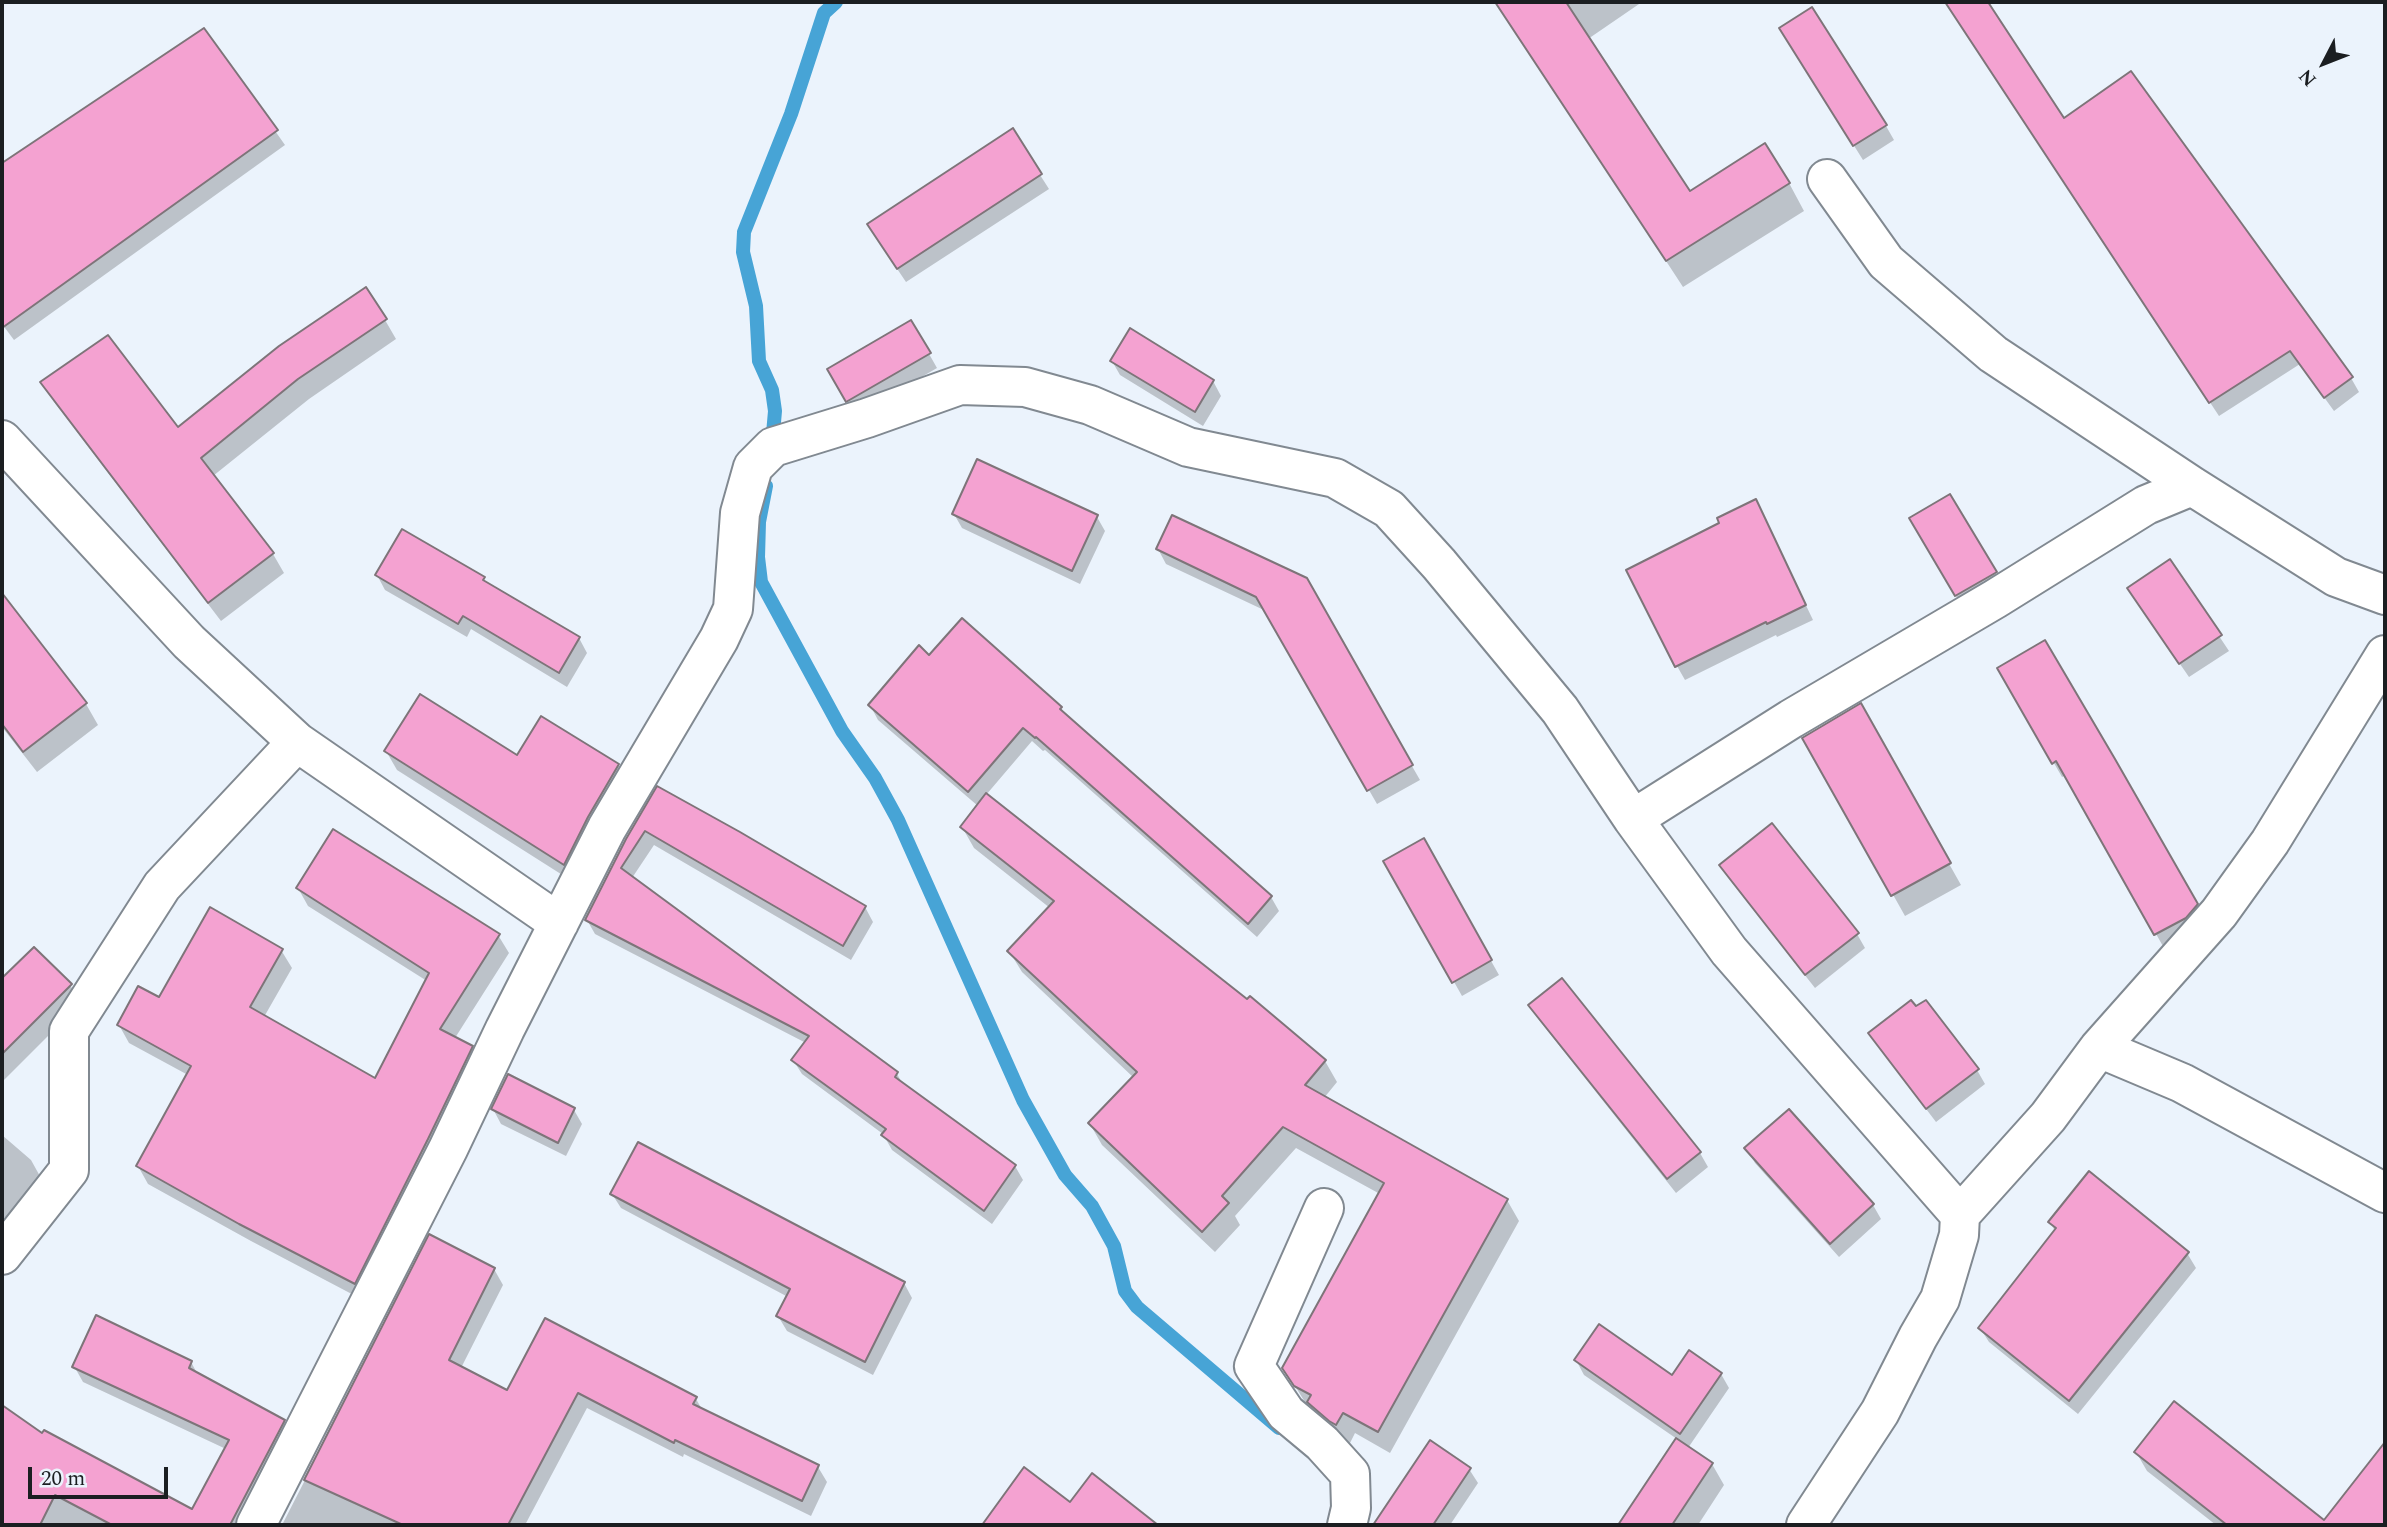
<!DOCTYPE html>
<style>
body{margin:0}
#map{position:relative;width:2387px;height:1527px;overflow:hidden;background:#ebf3fc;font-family:Spectral,serif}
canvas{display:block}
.frame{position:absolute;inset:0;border:4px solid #1b1e21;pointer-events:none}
.north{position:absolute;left:2289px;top:28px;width:70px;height:70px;-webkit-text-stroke:5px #ebf3fc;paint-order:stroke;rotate:228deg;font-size:19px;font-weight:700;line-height:28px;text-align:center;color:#1b1e21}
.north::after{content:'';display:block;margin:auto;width:24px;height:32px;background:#1b1e21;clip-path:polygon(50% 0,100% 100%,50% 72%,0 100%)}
.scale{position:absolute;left:28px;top:1467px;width:140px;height:32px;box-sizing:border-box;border:4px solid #1b1e21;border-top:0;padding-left:9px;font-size:21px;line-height:24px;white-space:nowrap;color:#1b1e21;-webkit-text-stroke:5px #ebf3fc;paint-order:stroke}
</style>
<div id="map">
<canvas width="2387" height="1527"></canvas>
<div class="frame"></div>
<div class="north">N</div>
<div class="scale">20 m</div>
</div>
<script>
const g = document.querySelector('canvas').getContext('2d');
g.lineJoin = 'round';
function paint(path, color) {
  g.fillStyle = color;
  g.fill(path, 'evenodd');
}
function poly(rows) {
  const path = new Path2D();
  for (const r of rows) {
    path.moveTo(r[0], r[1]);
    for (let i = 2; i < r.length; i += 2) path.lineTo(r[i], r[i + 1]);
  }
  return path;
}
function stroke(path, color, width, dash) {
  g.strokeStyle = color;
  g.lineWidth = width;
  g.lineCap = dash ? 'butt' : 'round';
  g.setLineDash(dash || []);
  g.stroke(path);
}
paint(poly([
 [1497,2,1642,2,1588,39,1690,193,1789,183,1804,211,1683,287],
 [1951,2,1985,2,2064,121,2351,378,2359,392,2334,411,2300,364,2219,416,1956,18,1948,4],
 [204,30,285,145,14,340,2,324,2,165],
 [1789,42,1886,126,1894,140,1863,160],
 [1012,131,1049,189,906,282,877,239],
 [385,320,396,339,309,399,213,476,273,554,284,573,221,621,54,402,43,382,178,429],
 [911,322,937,368,856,415,830,370],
 [1112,361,1213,381,1221,396,1203,426,1120,375],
 [1950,496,2003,587,1964,610,1911,518],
 [954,514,1097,517,1105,531,1080,584,962,528],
 [1763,516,1813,620,1777,637,1776,635,1685,680,1677,666],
 [1158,549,1305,580,1420,780,1377,804,1266,611,1166,564],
 [2169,561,2229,651,2189,677,2137,602],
 [377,575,484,579,487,584,579,638,587,653,567,687,471,629,467,637,385,590],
 [2,596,86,704,98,725,37,772,2,727],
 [929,657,1061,708,1065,715,1271,897,1279,911,1257,937,1045,750,1043,751,1032,741,986,795,1325,1061,1337,1082,1324,1098,1507,1200,1519,1221,1390,1453,1355,1433,1349,1445,1322,1424,1314,1410,1308,1407,1284,1368,1380,1194,1296,1148,1235,1216,1240,1225,1215,1252,1102,1145,1090,1124,1134,1078,1022,972,1009,951,1050,908,974,848,962,827,978,806,878,720,870,705],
 [1999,668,2114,760,2205,920,2164,948,2066,775,2062,777],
 [1860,706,1961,885,1905,916,1805,738],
 [386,751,618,765,629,785,575,883,397,770],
 [658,788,865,907,873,922,851,960,654,845,632,878,897,1074,904,1086,1015,1166,1023,1180,992,1224,892,1150,883,1134,802,1074,793,1060,806,1043,595,934,587,920],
 [1423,840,1499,975,1462,996,1386,861],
 [1722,865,1857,934,1865,948,1815,988,1730,880],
 [298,888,498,935,509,953,455,1038,472,1047,482,1065,365,1301,251,1241,148,1184,138,1166,188,1075,129,1043,119,1025,160,999,281,950,292,968,264,1017,375,1081,427,981,308,906],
 [34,949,70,985,81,1003,2,1082,2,981],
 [1562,980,1700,1153,1708,1167,1676,1193,1539,1020,1530,1006],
 [1871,1033,1977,1070,1985,1084,1936,1122,1879,1047],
 [493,1109,574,1110,582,1124,566,1156,501,1124],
 [2,1135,31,1160,41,1178,6,1219,2,1216],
 [1747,1149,1873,1205,1881,1219,1839,1257,1755,1163],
 [612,1194,904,1283,912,1298,873,1375,787,1331,778,1316,788,1297,621,1208],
 [2050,1222,2187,1253,2196,1268,2078,1414,1989,1342,1980,1328,2055,1231],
 [430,1236,494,1269,503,1285,461,1368,508,1392,546,1320,696,1399,703,1411,818,1467,827,1482,811,1516,684,1454,683,1457,587,1408,525,1525,282,1525],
 [1576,1360,1673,1378,1721,1374,1729,1388,1688,1448,1712,1464,1724,1485,1698,1525,1620,1525,1677,1439,1584,1375],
 [191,1362,198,1375,284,1421,293,1436,248,1525,2,1525,2,1410,43,1436,192,1512,226,1449,83,1382,74,1366],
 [1430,1442,1469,1469,1478,1483,1450,1525,1375,1525],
 [2385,1445,2385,1525,2216,1525,2147,1471,2136,1452,2325,1522],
 [1024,1470,1070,1504,1142,1515,1148,1525,984,1525]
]), '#0003');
stroke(poly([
 [772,445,775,411,772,390,759,361,756,306,743,252,744,232,791,114,824,13,836,2],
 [766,486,759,522,758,557,761,582,842,731,875,778,898,820,1023,1100,1065,1175,1092,1206,1114,1246,1125,1291,1137,1307,1279,1428]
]), '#47a4d6', 14);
const building = poly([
 [1495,2,1566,2,1690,191,1765,143,1790,183,1666,261,1495,2],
 [1945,2,1988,2,2064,118,2131,71,2353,377,2324,398,2290,351,2209,403,1945,2],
 [1812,7,1887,125,1853,146,1779,28,1812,7],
 [204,28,278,130,2,328,2,163,204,28],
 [1013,128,1042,174,897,269,867,224,1013,128],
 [366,287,387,319,298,379,201,458,274,553,208,603,40,382,108,335,178,427,279,346,366,287],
 [911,320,931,353,846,402,827,369,911,320],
 [1130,328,1214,380,1195,412,1110,361,1130,328],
 [977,459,1098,515,1072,571,952,514,977,459],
 [1950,494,1997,572,1955,596,1909,518,1950,494],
 [1756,499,1806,605,1767,624,1766,622,1675,667,1626,570,1719,523,1717,518,1756,499],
 [1172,515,1307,578,1413,765,1367,791,1256,597,1156,549,1172,515],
 [402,529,485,577,483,580,580,637,559,673,463,616,458,624,375,575,402,529],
 [2170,559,2222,635,2179,664,2127,588,2170,559],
 [2,593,87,703,23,752,2,724,2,593],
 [962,618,1062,707,1060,709,1272,896,1248,924,1036,737,1035,738,1023,728,968,792,868,705,919,645,929,655,962,618],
 [2045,640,2115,759,2198,904,2186,918,2154,935,2056,761,2052,764,1997,668,2045,640],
 [420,694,517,755,541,716,619,764,588,817,564,865,384,751,420,694],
 [1861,703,1951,863,1891,896,1802,738,1861,703],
 [657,786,740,832,866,906,843,946,645,831,621,868,898,1072,895,1077,1016,1165,984,1211,881,1135,886,1129,791,1060,809,1036,585,920,626,839,657,786],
 [986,793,1247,999,1250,996,1326,1060,1305,1085,1508,1199,1378,1432,1343,1413,1336,1425,1329,1421,1307,1402,1311,1395,1294,1386,1282,1368,1384,1183,1283,1127,1222,1196,1229,1203,1202,1232,1088,1123,1137,1072,1007,951,1054,901,960,827,986,793],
 [1772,823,1859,933,1805,975,1719,865,1772,823],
 [333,829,500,934,440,1029,473,1046,428,1139,355,1284,239,1224,136,1166,191,1066,117,1025,138,986,159,997,210,907,283,949,250,1007,375,1078,429,973,296,888,333,829],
 [1424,838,1492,960,1452,983,1383,861,1424,838],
 [34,947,72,984,2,1054,2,978,34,947],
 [1562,978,1701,1152,1667,1179,1528,1005,1562,978],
 [1911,1000,1916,1006,1926,1000,1979,1069,1926,1109,1868,1033,1911,1000],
 [508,1074,575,1108,558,1143,491,1109,508,1074],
 [1789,1109,1874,1204,1830,1244,1744,1148,1789,1109],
 [638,1142,905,1282,865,1362,776,1316,790,1289,610,1194,638,1142],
 [2089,1171,2189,1252,2069,1401,1978,1328,2056,1228,2048,1222,2089,1171],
 [429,1234,495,1268,449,1360,507,1390,545,1318,697,1397,693,1404,819,1465,802,1501,675,1440,674,1443,578,1393,508,1525,403,1525,304,1480,429,1234],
 [96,1315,192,1361,189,1368,285,1420,230,1525,112,1525,55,1495,40,1525,2,1525,2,1405,42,1433,44,1430,192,1509,229,1440,72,1367,96,1315],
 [1599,1324,1672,1375,1689,1350,1722,1373,1680,1434,1574,1360,1599,1324],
 [2174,1401,2324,1520,2385,1442,2385,1525,2227,1525,2134,1452,2174,1401],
 [1676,1438,1713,1463,1672,1525,1618,1525,1676,1438],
 [1430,1440,1471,1468,1433,1525,1373,1525,1430,1440],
 [1024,1467,1070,1502,1092,1473,1158,1525,982,1525,1024,1467]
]);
paint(building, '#f4a2d1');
stroke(building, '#7e7479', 2);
const minor = poly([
 [1827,179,1886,262,1993,354,2192,486,2336,577,2385,595],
 [2,440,189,642,297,742,559,923],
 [1633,819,1791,719,1995,599,2146,505,2192,486],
 [2099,1048,2182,1083,2385,1193],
 [1324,1208,1254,1366,1286,1413,1322,1443,1350,1474,1351,1508,1347,1525],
 [2,1255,69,1170,69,1031,162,886,297,742],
 [256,1525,448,1149,505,1029,607,828,719,639,733,609,740,513,753,467,773,447,867,418,960,385,1025,387,1090,405,1188,447,1335,478,1389,509,1439,564,1560,710,1633,819,1729,951,1960,1215,2048,1117,2099,1048,2219,913,2270,842,2385,655],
 [1806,1525,1880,1412,1918,1337,1940,1299,1959,1235,1960,1215]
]);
stroke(minor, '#818991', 42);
stroke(minor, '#fff', 38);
</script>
